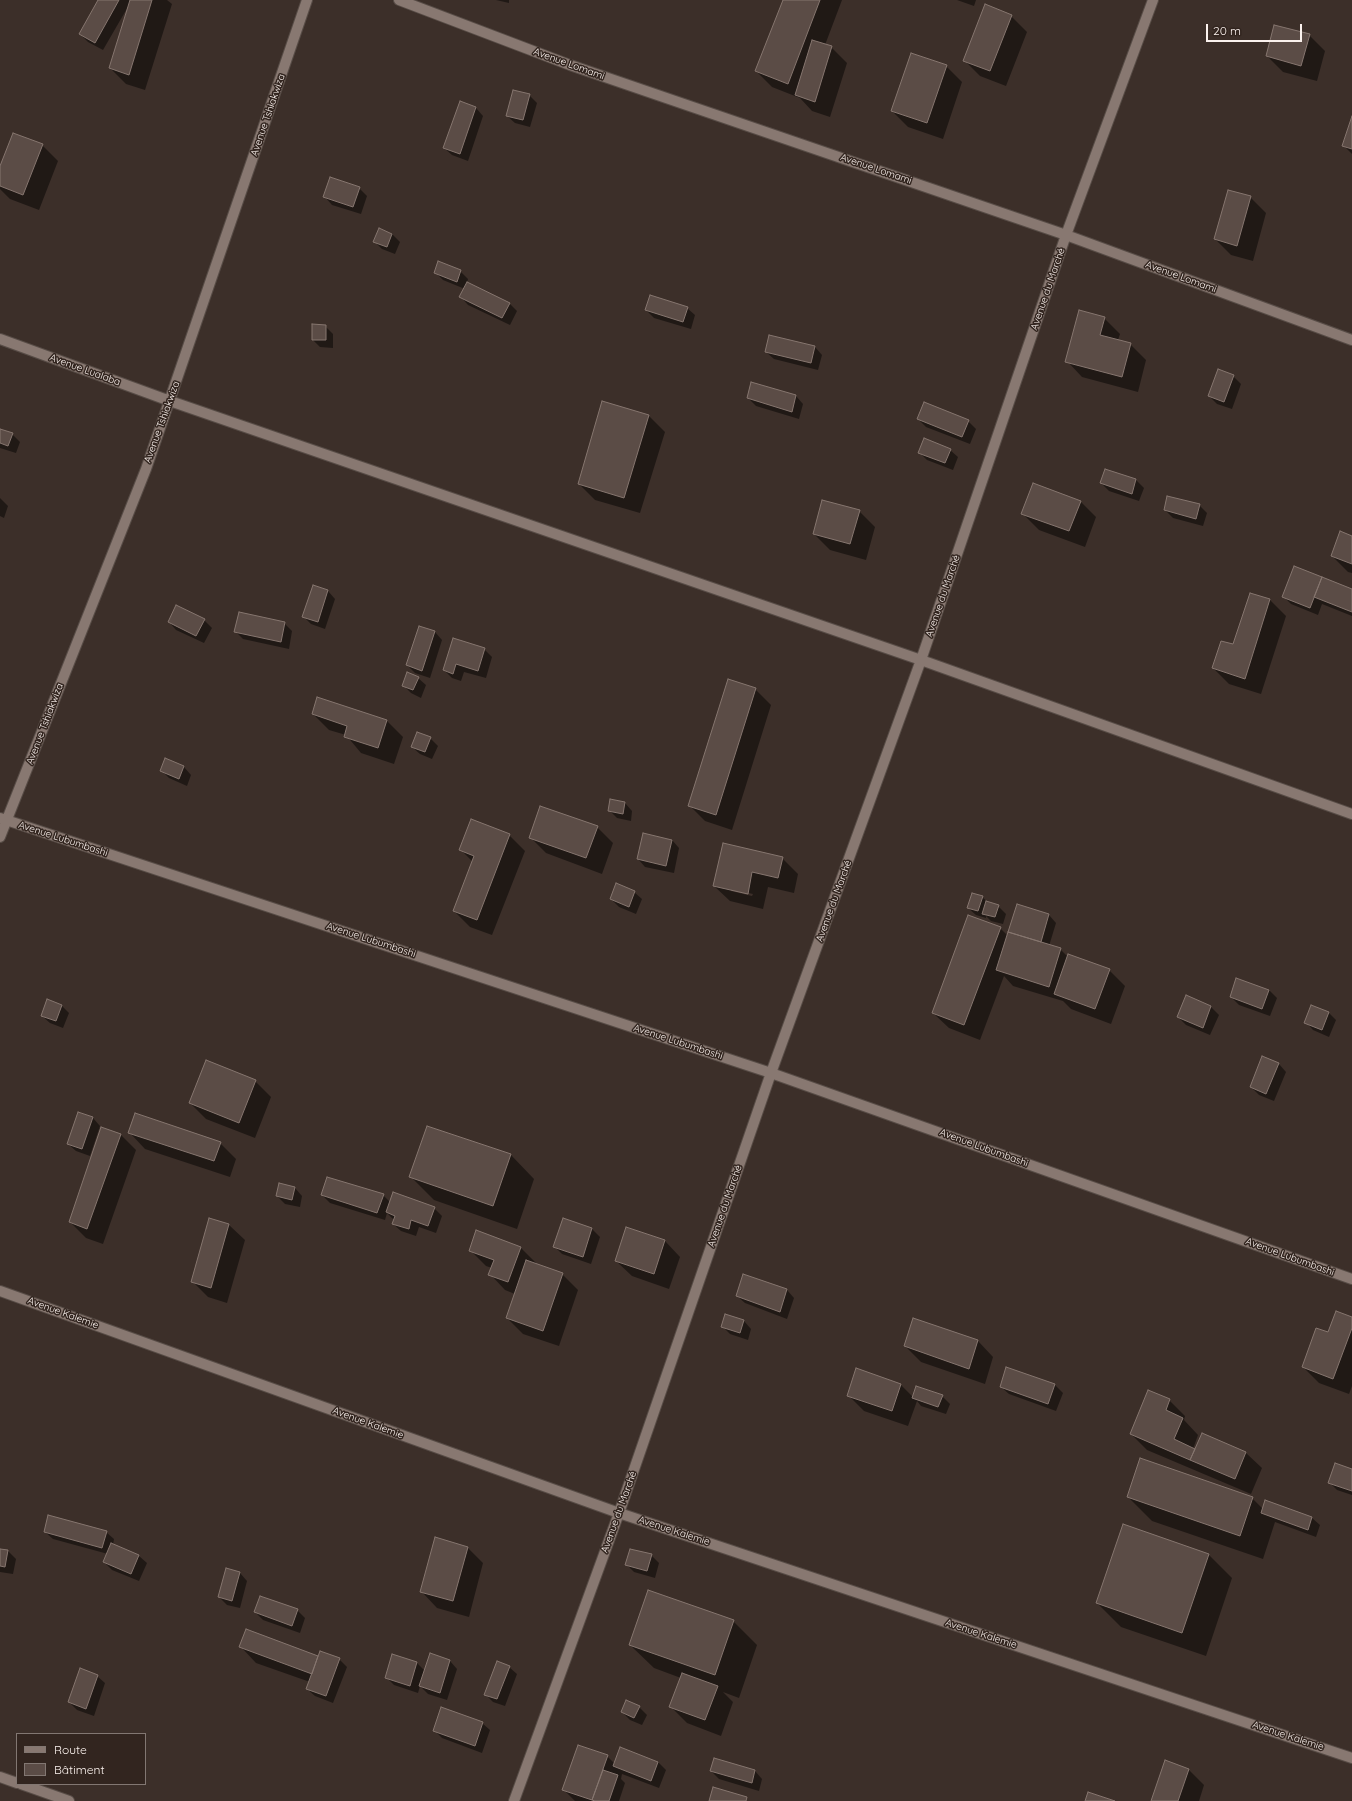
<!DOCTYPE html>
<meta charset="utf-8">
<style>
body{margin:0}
#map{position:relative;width:1352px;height:1801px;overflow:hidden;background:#3c2f29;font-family:Quicksand,sans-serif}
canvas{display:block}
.legend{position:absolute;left:16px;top:1733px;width:130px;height:52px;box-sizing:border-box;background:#32251f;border:1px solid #827772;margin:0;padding:5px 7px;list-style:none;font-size:12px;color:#fbf2ee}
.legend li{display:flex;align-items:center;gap:8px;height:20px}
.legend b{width:20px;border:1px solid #827772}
.scale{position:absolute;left:1206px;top:24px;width:96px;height:18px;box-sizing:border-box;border:2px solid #fbf2ee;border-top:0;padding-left:5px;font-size:12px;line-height:14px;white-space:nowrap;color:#fbf2ee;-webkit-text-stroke:3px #32251f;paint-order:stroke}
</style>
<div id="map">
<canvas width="1352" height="1801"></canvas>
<ul class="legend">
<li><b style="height:5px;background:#887871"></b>Route</li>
<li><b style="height:11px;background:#5b4c46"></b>Bâtiment</li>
</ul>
<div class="scale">20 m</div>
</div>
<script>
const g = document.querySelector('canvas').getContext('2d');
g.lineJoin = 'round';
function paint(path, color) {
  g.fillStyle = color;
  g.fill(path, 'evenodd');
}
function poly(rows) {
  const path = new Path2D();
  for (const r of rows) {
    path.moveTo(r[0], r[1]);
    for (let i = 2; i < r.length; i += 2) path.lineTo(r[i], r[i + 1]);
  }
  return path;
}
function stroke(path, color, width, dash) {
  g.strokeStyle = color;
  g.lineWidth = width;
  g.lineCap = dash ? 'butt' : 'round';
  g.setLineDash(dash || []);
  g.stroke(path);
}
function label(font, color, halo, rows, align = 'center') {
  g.font = font + ' Quicksand,sans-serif';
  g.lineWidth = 3;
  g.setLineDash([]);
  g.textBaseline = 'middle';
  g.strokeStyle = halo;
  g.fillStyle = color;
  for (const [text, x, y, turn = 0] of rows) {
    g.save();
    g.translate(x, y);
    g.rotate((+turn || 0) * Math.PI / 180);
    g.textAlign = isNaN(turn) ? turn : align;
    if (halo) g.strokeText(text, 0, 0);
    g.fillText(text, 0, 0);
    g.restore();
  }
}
paint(poly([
 [99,0,167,0,172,4,145,90,126,84,110,68,129,5,103,50,88,42,80,34],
 [496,0,509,0,509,3],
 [784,0,842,0,825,45,831,47,847,63,830,117,812,111,800,98,772,87,756,71],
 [957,0,976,0,974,6],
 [1011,16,1027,32,1006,86,980,76,964,60],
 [1309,35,1325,51,1317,81,1283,72,1267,56],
 [946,66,962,82,943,139,908,127,892,111],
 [529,95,537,103,530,127,515,123,507,116],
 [476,108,483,116,468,161,452,155,444,148],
 [1352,119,1352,154,1344,146],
 [42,145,58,161,39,210,10,199,0,189,0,168],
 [359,188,367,196,361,214,332,205,325,197],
 [1250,197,1266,213,1253,261,1231,255,1215,239],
 [380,229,392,234,400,242,395,254,382,249,375,242],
 [460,271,468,279,467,283,509,303,517,311,510,325,468,305,461,297,465,289,443,280,435,272],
 [687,308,695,315,691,329,654,318,646,310],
 [1104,318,1120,334,1118,340,1130,344,1146,360,1138,392,1082,377,1067,361],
 [325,326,333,334,333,348,320,347,313,340],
 [815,347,822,355,818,370,774,359,766,352],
 [1233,376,1241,384,1232,409,1217,404,1209,396],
 [752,384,796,396,803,404,799,419,756,406,748,398],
 [649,416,665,432,640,513,595,500,579,484],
 [918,419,968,421,976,429,970,444,926,427],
 [0,430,12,434,20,442,16,453,0,448],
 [950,450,958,457,953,470,927,460,920,453],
 [1105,470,1136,480,1144,488,1139,501,1109,491,1101,483],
 [0,498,8,506,4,518,0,516],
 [1080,501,1096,517,1085,547,1039,530,1023,514],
 [1199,505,1207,513,1203,526,1173,518,1165,510],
 [859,511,875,527,866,560,830,550,814,534],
 [1352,537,1352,573,1348,572,1332,556],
 [1352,590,1352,616,1322,604,1318,615,1291,604,1283,596],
 [328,591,335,599,325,629,311,624,304,617],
 [1250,594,1270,600,1286,616,1261,694,1229,684,1213,668,1234,646],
 [204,620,212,628,204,643,176,630,169,622],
 [284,623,292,631,289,649,243,639,235,631],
 [420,627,435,632,442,640,430,678,415,673,407,665],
 [484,649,492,657,486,678,464,672,461,681,452,678,444,670],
 [418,678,426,685,421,698,411,693,403,685],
 [755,689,771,705,732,830,705,821,689,805],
 [318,698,387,721,403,737,394,764,361,753,346,735,329,730,313,714],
 [430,738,438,746,432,759,420,754,412,747],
 [165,759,184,767,191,775,187,786,169,778,161,770],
 [625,803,632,811,631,821,617,818,609,810],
 [597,827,613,843,602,874,546,853,530,837],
 [509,835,525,851,492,935,470,927,454,911,473,862,460,849],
 [672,840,679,848,674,873,645,867,638,859],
 [782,858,798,874,794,893,768,887,763,909,730,901,714,886],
 [731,889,753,894,752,896,731,891],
 [634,892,642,899,636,914,619,907,611,899],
 [982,897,989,903,998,906,1006,914,1003,924,991,921,986,916,986,918,976,915,968,908],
 [1049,915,1056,923,1049,946,1060,949,1068,957,1109,970,1125,986,1111,1024,1071,1009,1063,1001,1013,986,1004,976,980,1040,949,1028,933,1013,1000,928,1008,936],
 [1269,990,1277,998,1270,1016,1239,1005,1231,997],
 [1186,997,1211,1007,1219,1015,1210,1035,1186,1025,1178,1017],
 [61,1005,69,1013,63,1028,50,1023,42,1016],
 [1328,1012,1336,1020,1329,1037,1313,1030,1306,1022],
 [1279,1064,1286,1072,1274,1101,1259,1095,1251,1087],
 [255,1081,271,1097,255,1138,206,1119,190,1103],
 [79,1113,93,1118,100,1126,90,1156,76,1151,68,1144],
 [428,1127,511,1155,534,1179,517,1229,434,1200,411,1177],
 [130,1133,220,1143,236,1159,230,1177,145,1149],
 [120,1134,136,1150,103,1244,86,1238,70,1222],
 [295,1188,302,1196,300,1207,285,1204,277,1196],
 [322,1195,383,1195,390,1202,434,1208,442,1216,436,1233,419,1227,416,1236,401,1231,393,1224,394,1220,387,1213,385,1220,330,1203],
 [564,1219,592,1229,600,1237,591,1264,562,1254,554,1246],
 [229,1225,245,1240,227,1303,208,1297,192,1281],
 [477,1232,521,1248,537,1264,562,1274,578,1290,559,1346,523,1334,507,1318,515,1294,505,1290,490,1274,492,1268,486,1266,470,1250],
 [665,1241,680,1257,669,1289,632,1276,616,1261],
 [787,1290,794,1298,787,1319,745,1303,737,1296],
 [1352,1318,1352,1386,1349,1394,1319,1383,1303,1367,1329,1334],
 [744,1321,751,1329,748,1340,730,1334,722,1326],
 [978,1341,993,1357,985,1384,921,1362,905,1346],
 [856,1369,901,1385,913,1397,942,1396,950,1404,946,1414,921,1406,917,1401,908,1426,864,1411,848,1395],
 [1007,1369,1055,1385,1063,1393,1056,1411,1009,1394,1001,1387],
 [1169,1400,1185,1416,1184,1420,1198,1435,1193,1449,1196,1450,1202,1434,1246,1453,1262,1468,1251,1494,1147,1450,1131,1434],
 [1352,1470,1352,1495,1337,1490,1329,1482],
 [1128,1497,1252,1498,1263,1509,1266,1502,1312,1518,1320,1525,1316,1537,1275,1522,1263,1559,1152,1521],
 [45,1532,106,1532,114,1539,113,1545,139,1556,147,1563,139,1581,112,1570,104,1562,108,1554,53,1539],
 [468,1548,483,1563,469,1617,437,1608,422,1592],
 [0,1550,8,1551,16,1559,13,1574,0,1572],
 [651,1555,659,1563,655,1578,634,1572,626,1564],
 [1209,1555,1232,1578,1206,1656,1121,1627,1097,1603],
 [227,1570,240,1573,247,1581,240,1608,227,1605,219,1597],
 [297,1610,305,1618,300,1633,263,1620,255,1612],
 [733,1621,757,1645,739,1698,723,1692,733,1702,721,1736,687,1723,671,1707,681,1678,654,1668,630,1645],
 [246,1631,319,1657,339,1659,347,1667,333,1703,315,1696,307,1689,310,1682,256,1663,241,1647],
 [393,1656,417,1663,425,1671,450,1661,457,1669,447,1700,428,1694,420,1686,418,1693,394,1685,386,1677],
 [509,1667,517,1674,505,1706,493,1702,485,1694],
 [97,1676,105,1683,94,1716,77,1710,69,1702],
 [639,1707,647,1715,642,1725,630,1720,622,1712],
 [482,1723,490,1730,482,1753,442,1738,434,1730],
 [621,1748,658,1762,666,1770,659,1788,622,1774,621,1779,625,1783,619,1801,575,1801,563,1789,607,1756,615,1764],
 [1188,1769,1204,1785,1199,1801,1153,1801],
 [711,1771,755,1771,762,1779,759,1791,719,1779]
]), '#0007');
const building = poly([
 [98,0,119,0,95,43,79,34,98,0],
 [130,0,152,0,129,75,109,68,130,0],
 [783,0,820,0,788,84,755,71,783,0],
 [985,4,1012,15,990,71,963,61,985,4],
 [1274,25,1310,34,1301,66,1266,56,1274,25],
 [812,40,832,46,815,102,795,95,812,40],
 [911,53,947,65,927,123,891,111,911,53],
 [513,90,530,94,523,120,506,116,513,90],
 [460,101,476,107,460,154,443,148,460,101],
 [1352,116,1352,149,1342,146,1352,116],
 [13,133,43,144,23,195,0,186,0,166,13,133],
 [330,177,360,187,353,207,323,197,330,177],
 [1228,190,1251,196,1237,246,1214,239,1228,190],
 [379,228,392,234,387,247,373,242,379,228],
 [438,261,461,270,457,282,434,273,438,261],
 [467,282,510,303,502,318,459,297,467,282],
 [650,295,688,307,683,322,645,310,650,295],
 [1079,310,1105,317,1100,335,1131,343,1122,377,1065,362,1079,310],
 [312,324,326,325,326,340,312,340,312,324],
 [769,335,815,346,811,363,765,352,769,335],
 [1218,369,1234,375,1224,402,1208,396,1218,369],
 [751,382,796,395,792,412,747,398,751,382],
 [602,401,649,415,624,498,578,484,602,401],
 [924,402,969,420,962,437,917,419,924,402],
 [0,429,13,433,8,446,0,443,0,429],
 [924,438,951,449,945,463,918,453,924,438],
 [1105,469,1136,479,1132,494,1100,483,1105,469],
 [1033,483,1081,501,1069,531,1021,514,1033,483],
 [1167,496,1200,504,1196,519,1164,510,1167,496],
 [822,500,860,510,850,544,813,534,822,500],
 [1340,531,1352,536,1352,564,1331,556,1340,531],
 [1294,566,1322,577,1310,608,1282,597,1294,566],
 [1322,577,1352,589,1352,612,1314,597,1322,577],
 [313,585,328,590,318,622,302,617,313,585],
 [1250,593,1270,599,1245,679,1212,668,1221,641,1233,644,1250,593],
 [176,605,205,619,196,636,168,622,176,605],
 [239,612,285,622,281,642,234,632,239,612],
 [419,626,435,631,422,671,406,665,419,626],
 [453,638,485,648,478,671,456,664,453,674,443,670,453,638],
 [407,672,419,677,413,690,402,686,407,672],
 [728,679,756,688,716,815,688,806,728,679],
 [317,697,387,720,378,748,344,737,347,726,312,714,317,697],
 [417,732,431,737,425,752,411,747,417,732],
 [165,758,184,766,179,779,160,771,165,758],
 [610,799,625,802,623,814,608,811,610,799],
 [540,806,598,826,586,858,529,838,540,806],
 [471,819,510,834,477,920,453,911,474,856,459,850,471,819],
 [643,833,672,840,666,866,637,859,643,833],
 [723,843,783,857,778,878,752,872,748,894,713,886,723,843],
 [616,883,635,891,629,907,610,899,616,883],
 [972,893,983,896,978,911,967,908,972,893],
 [986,901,999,905,995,917,982,914,986,901],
 [1017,904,1049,914,1041,942,1008,932,1017,904],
 [968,915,1001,927,964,1025,932,1013,968,915],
 [1008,932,1061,948,1049,987,996,970,1008,932],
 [1068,954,1110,969,1095,1009,1054,994,1068,954],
 [1236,978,1269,990,1262,1009,1230,997,1236,978],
 [1186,995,1211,1006,1203,1028,1177,1017,1186,995],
 [47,999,62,1005,56,1021,41,1016,47,999],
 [1311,1005,1329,1012,1322,1030,1304,1023,1311,1005],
 [1262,1056,1279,1063,1266,1094,1250,1087,1262,1056],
 [206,1060,256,1080,239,1123,189,1103,206,1060],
 [78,1112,93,1117,82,1149,67,1144,78,1112],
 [135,1113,221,1142,214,1161,128,1133,135,1113],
 [427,1126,511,1154,493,1206,409,1177,427,1126],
 [101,1127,121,1134,87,1229,69,1222,101,1127],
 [327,1177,384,1194,377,1213,321,1195,327,1177],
 [279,1183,295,1187,292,1200,276,1196,279,1183],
 [393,1192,435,1207,428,1226,411,1220,409,1229,392,1224,395,1216,386,1212,393,1192],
 [209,1218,229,1224,211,1288,191,1282,209,1218],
 [563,1218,592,1228,583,1257,553,1247,563,1218],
 [626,1227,665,1240,654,1274,615,1261,626,1227],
 [476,1230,521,1247,508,1282,488,1275,494,1260,469,1251,476,1230],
 [526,1260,563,1273,543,1331,506,1318,526,1260],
 [743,1274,787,1289,780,1312,736,1296,743,1274],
 [1336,1311,1352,1317,1352,1328,1333,1379,1302,1367,1316,1328,1328,1332,1336,1311],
 [725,1314,744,1320,740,1333,721,1327,725,1314],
 [913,1318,978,1340,969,1369,904,1346,913,1318],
 [1006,1367,1055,1384,1048,1404,1000,1387,1006,1367],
 [856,1368,901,1384,892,1411,847,1396,856,1368],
 [916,1386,943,1395,938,1407,912,1398,916,1386],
 [1148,1390,1170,1399,1166,1410,1183,1418,1174,1439,1195,1449,1190,1460,1130,1434,1148,1390],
 [1202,1433,1246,1452,1235,1479,1190,1460,1202,1433],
 [1140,1458,1253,1497,1240,1536,1127,1497,1140,1458],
 [1335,1463,1352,1469,1352,1491,1328,1483,1335,1463],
 [1265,1500,1312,1517,1308,1530,1261,1513,1265,1500],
 [48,1515,107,1531,102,1548,44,1532,48,1515],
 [1123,1524,1209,1554,1182,1633,1096,1603,1123,1524],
 [435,1537,468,1547,453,1601,420,1592,435,1537],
 [111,1543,139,1555,131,1574,103,1562,111,1543],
 [0,1549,8,1550,5,1567,0,1566,0,1549],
 [630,1549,652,1554,647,1571,625,1565,630,1549],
 [226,1568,240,1572,232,1601,218,1597,226,1568],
 [648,1590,734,1620,715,1675,629,1645,648,1590],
 [260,1596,298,1609,292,1626,254,1612,260,1596],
 [246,1629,318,1656,312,1674,239,1647,246,1629],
 [320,1651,340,1658,326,1696,306,1689,320,1651],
 [430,1653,450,1660,440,1693,419,1686,430,1653],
 [392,1654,417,1662,410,1686,385,1678,392,1654],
 [497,1661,510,1666,497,1699,484,1695,497,1661],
 [80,1668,98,1675,86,1709,68,1702,80,1668],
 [682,1673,718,1686,705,1720,669,1707,682,1673],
 [626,1700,640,1706,634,1718,621,1712,626,1700],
 [441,1707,483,1722,475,1746,433,1731,441,1707],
 [578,1745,608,1755,592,1800,562,1790,578,1745],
 [620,1747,658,1762,651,1781,613,1766,620,1747],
 [714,1758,755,1770,752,1783,710,1771,714,1758],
 [1165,1760,1189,1769,1178,1801,1151,1801,1165,1760],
 [603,1770,618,1775,609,1801,595,1801,592,1800,603,1770],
 [713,1787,747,1797,746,1801,709,1801,713,1787],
 [1088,1792,1115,1801,1085,1801,1088,1792]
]);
paint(building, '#5b4c46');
stroke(building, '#86766f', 1);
const minor = poly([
 [399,0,570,65,1066,235,1352,340],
 [0,339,170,401,921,660,1352,814],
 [0,818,771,1073,1352,1279],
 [0,837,146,469,307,0],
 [0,1291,619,1513,1352,1758],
 [0,1777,17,1783],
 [21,1784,69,1801],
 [514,1801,619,1513,771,1073,921,660,1066,235,1153,0]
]);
stroke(minor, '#574c46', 12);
stroke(minor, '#887871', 10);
label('10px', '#fbf2ee', '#32251f', [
 ["Avenue Lomami",569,64,20],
 ["Avenue Tshiakwiza",268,115,-71],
 ["Avenue Lomami",876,169,19],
 ["Avenue Lomami",1181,277,20],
 ["Avenue du Marché",1048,289,-71],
 ["Avenue Lualaba",85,370,20],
 ["Avenue Tshiakwiza",162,422,-70],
 ["Avenue du Marché",943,596,-71],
 ["Avenue Tshiakwiza",45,724,-69],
 ["Avenue Lubumbashi",63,839,18],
 ["Avenue du Marché",834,901,-70],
 ["Avenue Lubumbashi",371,940,18],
 ["Avenue Lubumbashi",678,1042,18],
 ["Avenue Lubumbashi",984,1148,20],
 ["Avenue du Marché",725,1206,-71],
 ["Avenue Lubumbashi",1290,1257,20],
 ["Avenue Kalemie",63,1313,20],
 ["Avenue Kalemie",368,1423,20],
 ["Avenue du Marché",619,1512,-70],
 ["Avenue Kalemie",674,1531,18],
 ["Avenue Kalemie",981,1634,18],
 ["Avenue Kalemie",1288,1736,18]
]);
</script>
